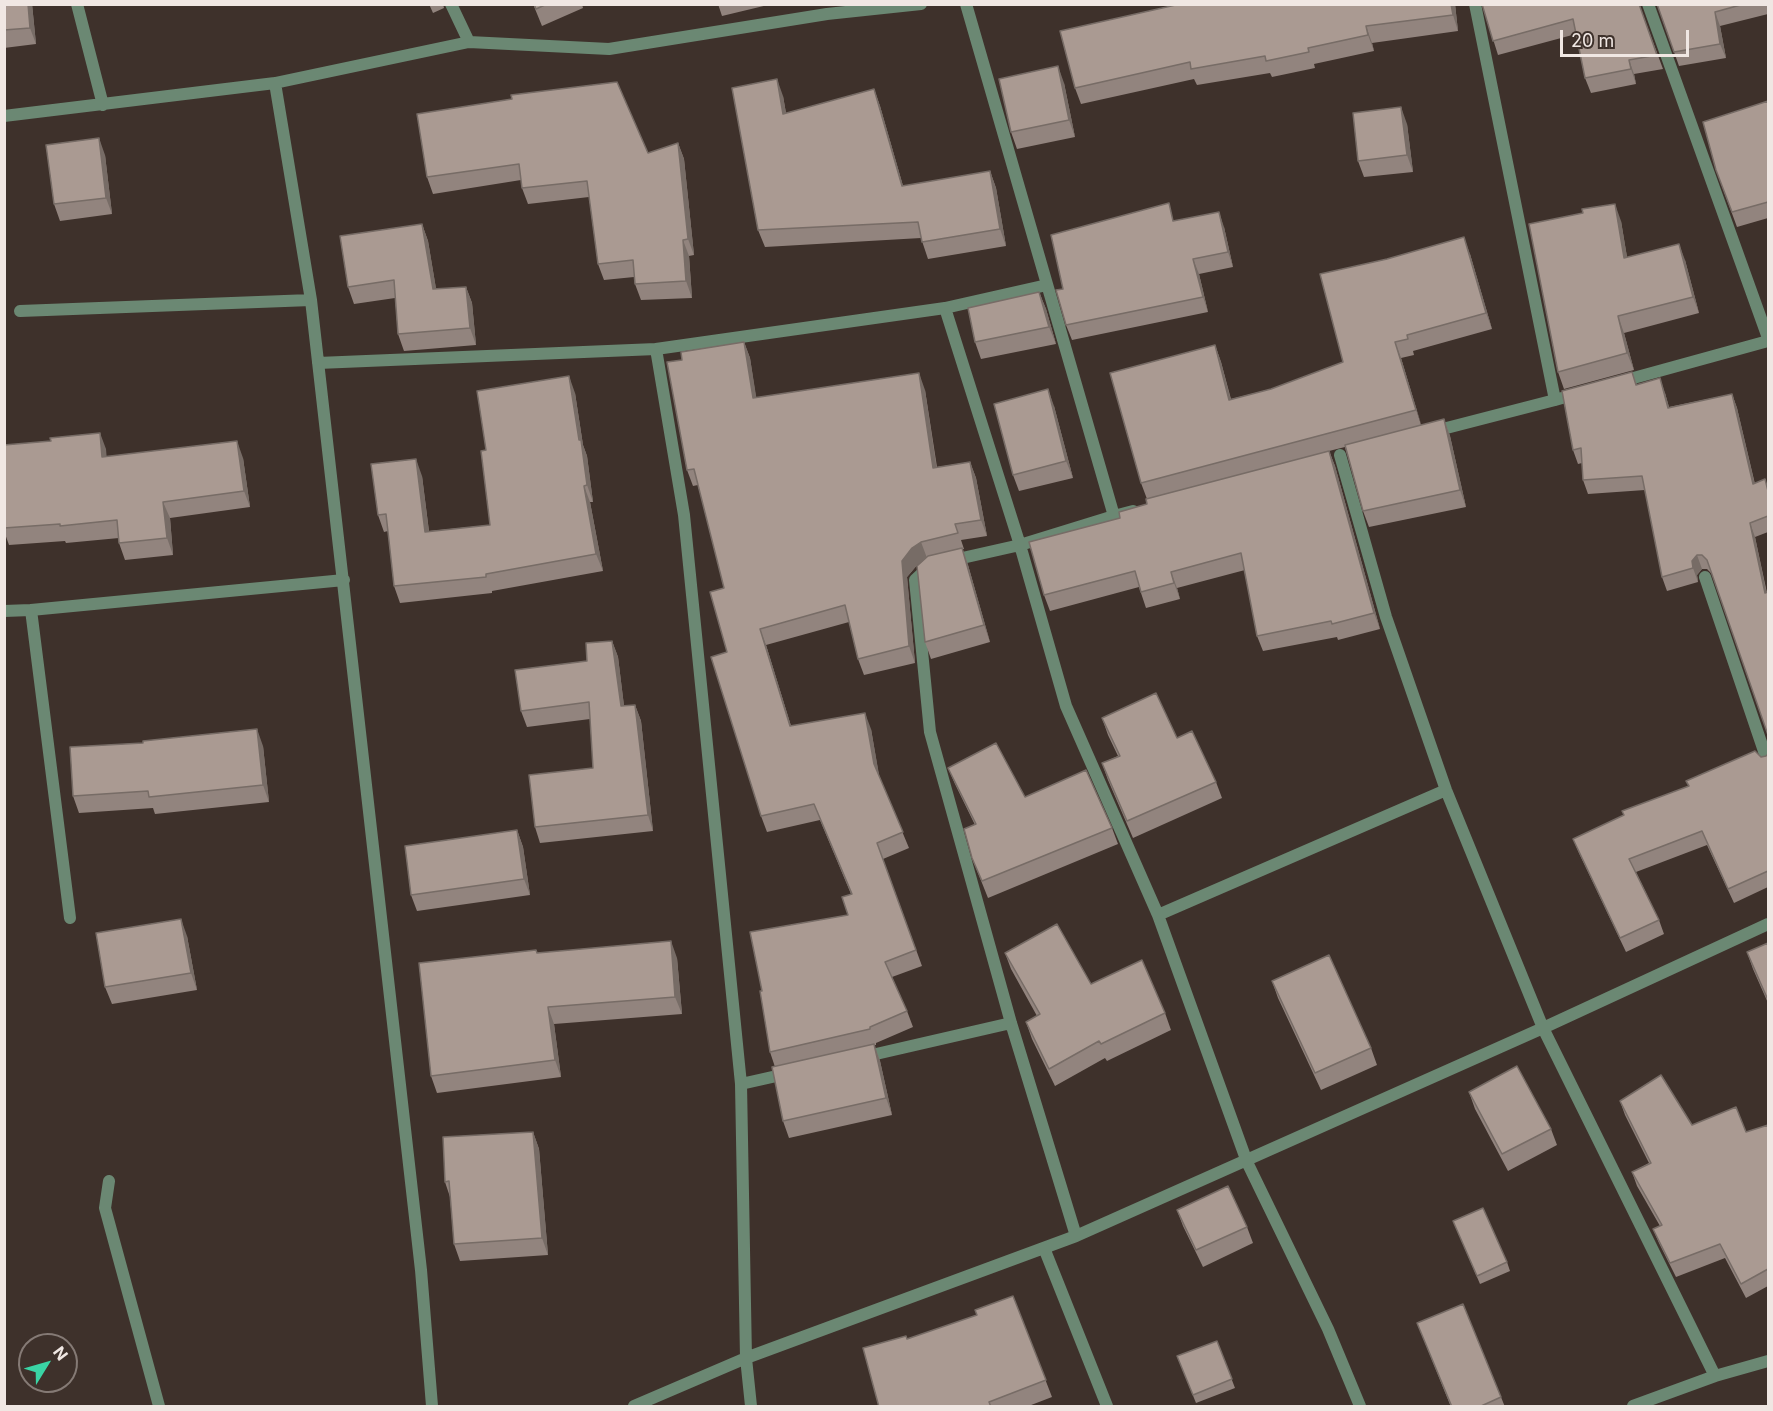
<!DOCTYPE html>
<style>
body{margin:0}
#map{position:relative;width:1773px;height:1411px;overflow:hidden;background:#3e312b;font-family:Inter,sans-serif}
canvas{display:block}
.frame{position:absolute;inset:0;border:6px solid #f0e7e3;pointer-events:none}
.north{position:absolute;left:18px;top:1333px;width:60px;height:60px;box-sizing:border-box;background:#3e312b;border:2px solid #857a75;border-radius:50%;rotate:53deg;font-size:16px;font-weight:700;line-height:24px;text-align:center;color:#f0e7e3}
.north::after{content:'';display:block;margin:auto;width:21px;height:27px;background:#3ad4a5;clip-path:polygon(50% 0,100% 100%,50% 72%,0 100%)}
.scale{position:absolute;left:1560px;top:30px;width:129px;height:27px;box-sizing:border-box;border:3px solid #f0e7e3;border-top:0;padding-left:8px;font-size:18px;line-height:21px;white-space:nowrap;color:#f0e7e3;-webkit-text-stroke:4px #3e312b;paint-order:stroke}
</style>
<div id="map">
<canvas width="1773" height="1411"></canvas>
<div class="frame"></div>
<div class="north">N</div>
<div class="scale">20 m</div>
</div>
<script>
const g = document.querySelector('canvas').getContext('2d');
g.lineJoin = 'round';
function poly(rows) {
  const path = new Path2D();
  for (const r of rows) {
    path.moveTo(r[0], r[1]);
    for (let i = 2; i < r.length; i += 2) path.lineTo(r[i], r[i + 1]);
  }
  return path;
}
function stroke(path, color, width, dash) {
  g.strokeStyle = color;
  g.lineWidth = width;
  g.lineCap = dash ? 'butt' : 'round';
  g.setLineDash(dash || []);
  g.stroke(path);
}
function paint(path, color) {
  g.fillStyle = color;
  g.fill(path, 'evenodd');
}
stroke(poly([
 [77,4,103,105],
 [451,4,469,42],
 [966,4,1114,516,1133,511],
 [1475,4,1555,400,1562,398],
 [1648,4,1768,338],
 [275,83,311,300,421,1270,432,1406],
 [4,116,275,83,469,42,609,49,827,14,921,4],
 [945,308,1020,545,1066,706,1158,915,1247,1162,1328,1329,1360,1406],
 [20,311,311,300],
 [656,349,684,515,741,1084,746,1358,751,1406],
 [318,363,656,349,945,308,1047,285],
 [1619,382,1768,341],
 [1431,432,1555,400],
 [1340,455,1386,617,1446,790,1543,1028,1715,1376],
 [949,561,1020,545,1114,516],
 [930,566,915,580,930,732,1011,1023,1076,1236],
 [1705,577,1768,763],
 [31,610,70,918],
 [4,611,31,610,344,580],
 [1158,915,1446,790],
 [863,1057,1011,1023],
 [741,1084,790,1073],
 [109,1181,105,1208,159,1406],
 [1044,1248,1107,1406],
 [634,1406,746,1358,1076,1236,1543,1028,1768,924],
 [1633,1406,1715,1376,1768,1361]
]), '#6b8873', 12);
paint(poly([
 [4,4,32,4,36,44,4,48],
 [429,4,443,4,444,8,433,13],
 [533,4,582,4,583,8,542,26],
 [718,4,772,4,722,16],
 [1180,4,1455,4,1458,31,1372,43,1374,51,1314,64,1315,68,1272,77,1270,73,1197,85,1194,79,1081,104,1075,88],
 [1482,4,1640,7,1663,69,1634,74,1636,84,1591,93,1585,78,1576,34,1498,55],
 [1657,4,1768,4,1768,14,1720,26,1726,58,1679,66],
 [1064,83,1075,137,1017,149,1011,132],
 [874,89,880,106,903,186,990,171,996,188,1006,246,928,259,921,238,765,247,758,230,783,96,786,113],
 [1768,101,1768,218,1737,227,1716,170],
 [417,114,648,153,678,143,684,159,694,255,689,256,692,298,641,300,635,284,634,277,604,280,598,264,589,197,528,204,522,188,521,180,433,194,427,177],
 [1407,124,1413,172,1364,177,1358,161],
 [105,155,112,214,60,221,54,204],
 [1175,221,1224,227,1233,267,1199,274,1208,312,1072,340,1066,325,1063,289],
 [1621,221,1627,257,1685,260,1699,313,1624,333,1634,370,1564,389,1558,372],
 [422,224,428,241,436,289,466,287,472,303,476,345,404,351,398,334,395,298,354,304,348,287],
 [1470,254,1492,329,1413,351,1414,355,1401,358,1421,425,1444,419,1450,436,1466,507,1369,527,1363,511,1345,447,1329,451,1335,466,1380,629,1338,640,1337,637,1263,651,1257,636,1245,570,1177,588,1180,599,1146,608,1139,587,1050,611,1044,595,1120,518,1147,504,1147,499,1141,483,1215,345,1221,362,1231,399,1271,389,1343,362],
 [1039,292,1046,309,1056,344,981,359,975,342],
 [744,342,750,358,756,398,925,390,937,467,970,462,976,478,987,536,961,540,964,549,962,549,968,565,990,642,931,659,925,642,924,560,918,564,907,577,915,663,864,675,858,659,849,622,766,645,791,726,871,729,879,776,909,848,883,859,922,966,892,977,907,1011,913,1027,876,1043,876,1045,874,1045,880,1061,892,1115,789,1138,783,1121,775,1067,770,1052,762,991,848,915,851,894,820,820,767,832,761,816,727,652,724,588,698,485,693,486,687,470,682,360],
 [1632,372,1637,385,1665,393,1669,407,1732,394,1737,408,1755,484,1765,479,1768,488,1768,532,1755,537,1767,593,1768,735,1712,574,1707,569,1702,569,1697,575,1698,582,1667,591,1662,577,1645,490,1588,494,1583,480,1582,463,1578,464,1573,450],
 [575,393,583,445,587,456,593,502,590,502,603,571,492,591,492,593,400,603,394,586,388,531,384,532,378,515,422,476,429,531,490,525,486,450],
 [1054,406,1073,478,1019,491,1013,475],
 [4,445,106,449,106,456,243,458,250,507,170,518,173,555,125,560,119,543,119,538,66,543,65,541,9,545,4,531],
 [612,641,618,657,624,706,635,705,641,721,653,831,540,843,535,827,593,768,590,719,527,727,521,711],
 [1102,718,1216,782,1222,798,1133,838,1108,780,1102,763,1118,756,1108,735],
 [143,743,263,746,269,802,155,814,153,808,79,813,73,796],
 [1768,754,1768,887,1734,903,1707,845,1636,872,1659,920,1664,934,1626,952,1579,853,1573,839,1688,786,1761,757,1766,756],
 [948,768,1025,797,1112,828,1118,844,988,898,972,858,975,825,955,784],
 [517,830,523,847,530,895,417,911,411,895],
 [187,936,197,990,112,1004,105,987],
 [1768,943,1768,1003,1753,969,1747,952],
 [536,950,537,953,677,958,682,1014,554,1024,561,1077,437,1093,431,1076],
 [1005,953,1091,984,1165,1013,1171,1030,1107,1061,1105,1058,1055,1086,1032,1039,1026,1022,1037,1016,1011,969],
 [1272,981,1371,1048,1377,1065,1321,1090,1278,998],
 [1469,1092,1551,1129,1557,1145,1508,1171,1475,1109],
 [1620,1101,1692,1125,1746,1132,1768,1125,1768,1286,1746,1298,1725,1258,1676,1277,1659,1243,1653,1229,1660,1226,1637,1186,1632,1172,1649,1163,1625,1115],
 [533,1132,539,1149,548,1255,460,1261,454,1244,450,1197,445,1182],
 [1177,1210,1247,1227,1253,1243,1203,1267,1183,1226],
 [1453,1221,1507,1262,1510,1271,1480,1284],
 [1013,1296,1052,1397,1026,1407,879,1407,907,1339,977,1315],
 [1417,1323,1501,1397,1505,1407,1451,1407],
 [1217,1341,1235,1388,1196,1403,1177,1356]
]), '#92847e');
paint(poly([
 [28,4,32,4,36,44,30,28],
 [1451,4,1455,4,1458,31,1453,15],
 [1715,12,1720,26,1726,58,1720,44],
 [1366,26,1372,43,1374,51,1368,35],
 [1629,60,1634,74,1636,84,1631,69],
 [1058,66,1064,83,1075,137,1069,120],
 [777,79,783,96,789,131,783,114],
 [874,89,880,106,908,203,902,186],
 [1401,107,1407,124,1413,172,1407,155],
 [99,138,105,155,112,214,106,198],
 [678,143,684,159,694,255,688,239],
 [990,171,996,188,1006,246,1000,229],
 [1615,204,1621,221,1630,275,1624,258],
 [1219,212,1224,227,1233,267,1228,252],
 [422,224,428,241,439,306,433,289],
 [1464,237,1470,254,1492,329,1486,313],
 [683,240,689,256,692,298,686,281],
 [1679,244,1685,260,1699,313,1693,297],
 [1193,259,1199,274,1208,312,1203,297],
 [466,287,472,303,476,345,470,328],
 [1039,292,1046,309,1056,344,1049,327],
 [1618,316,1624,333,1634,370,1627,353],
 [744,342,750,358,759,414,753,398],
 [1395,342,1401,358,1422,427,1416,410],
 [1215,345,1221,362,1235,416,1229,400],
 [919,373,925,390,939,484,933,468],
 [569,376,575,393,583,445,587,456,593,502,587,485],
 [1660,378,1665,393,1673,422,1668,408],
 [1048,389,1054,406,1073,478,1066,461],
 [1732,394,1737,408,1758,498,1753,484],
 [1444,419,1450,436,1466,507,1460,490],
 [100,433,106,449,108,473,102,457],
 [237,441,243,458,250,507,244,491],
 [1329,451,1335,466,1380,629,1374,613],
 [416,459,422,476,431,548,425,532],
 [970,462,976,478,987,536,981,520],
 [584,486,590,502,603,571,596,554],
 [163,502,170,518,173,555,167,538],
 [1750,523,1755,537,1768,600,1765,593],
 [921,542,927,558,918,564,907,577,915,663,909,646,902,561,912,548],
 [962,548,968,565,990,642,984,625],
 [1697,555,1702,569,1697,575,1698,582,1693,568,1692,561],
 [1171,572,1177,588,1180,599,1174,583],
 [760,629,766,645,796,742,790,726],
 [612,641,618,657,626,722,621,706],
 [635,705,641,721,653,831,648,815],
 [865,713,871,729,880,780,874,764],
 [257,729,263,746,269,802,263,785],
 [517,830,523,847,530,895,524,879],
 [181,919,187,936,197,990,191,973],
 [671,941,677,958,682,1014,675,997],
 [548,1007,554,1024,561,1077,555,1060],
 [874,1044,880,1061,892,1115,886,1098],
 [533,1132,539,1149,548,1255,542,1238]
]), '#776c66');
const building = poly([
 [4,4,28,4,30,28,4,30,4,4],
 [534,4,547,4,536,9,534,4],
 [1180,4,1451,4,1453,15,1366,26,1368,35,1308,48,1309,52,1266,61,1265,56,1191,69,1190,62,1075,88,1060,31,1180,4],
 [1482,4,1639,4,1657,55,1629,60,1631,69,1585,78,1573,19,1493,41,1482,4],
 [1657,4,1744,4,1715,12,1720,44,1674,52,1657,4],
 [1058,66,1069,120,1011,132,999,79,1058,66],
 [777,79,783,114,874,89,902,186,990,171,1000,229,922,242,918,222,758,230,732,88,777,79],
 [617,82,648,153,678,143,688,239,683,240,686,281,635,284,633,260,598,264,587,181,522,188,519,164,427,177,417,114,512,99,511,95,617,82],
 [1768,101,1768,202,1732,212,1716,170,1703,122,1768,101],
 [1401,107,1407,155,1358,161,1353,113,1401,107],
 [99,138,106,198,54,204,46,145,99,138],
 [1169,203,1173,221,1219,212,1228,252,1193,259,1203,297,1066,325,1056,290,1063,289,1051,235,1169,203],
 [1615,204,1624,258,1679,244,1693,297,1618,316,1627,353,1558,372,1529,224,1583,213,1582,209,1615,204],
 [422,224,433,289,466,287,470,328,398,334,394,280,348,287,340,236,422,224],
 [1464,237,1486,313,1407,335,1408,339,1395,342,1416,410,1141,483,1110,373,1215,345,1229,400,1271,389,1343,362,1320,274,1387,259,1464,237],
 [1039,292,1049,327,975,342,968,308,1039,292],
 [744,342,753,398,919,373,933,468,970,462,981,520,955,524,958,533,921,542,912,548,902,561,909,646,858,659,845,605,760,629,790,726,865,713,874,764,903,832,877,843,916,950,885,962,907,1011,870,1027,870,1029,770,1052,760,991,762,991,750,932,848,915,842,897,852,894,814,804,761,816,711,657,727,652,710,592,724,588,694,469,687,470,667,362,682,360,681,352,744,342],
 [1632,372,1636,385,1660,378,1668,408,1732,394,1753,484,1765,479,1768,491,1768,516,1750,523,1765,593,1768,592,1768,735,1707,560,1702,555,1697,555,1692,561,1693,568,1662,577,1642,476,1583,480,1581,448,1573,450,1562,391,1632,372],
 [569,376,579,440,581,440,587,485,584,486,596,554,486,574,486,577,394,586,386,514,378,515,371,464,416,459,425,532,490,525,481,451,486,450,477,391,569,376],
 [1048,389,1066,461,1013,475,994,404,1048,389],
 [1444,419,1460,490,1363,511,1345,445,1444,419],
 [100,433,102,457,237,441,244,491,163,502,167,538,119,543,117,520,60,526,60,524,4,528,4,445,51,441,50,438,100,433],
 [1329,451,1374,613,1332,624,1331,621,1257,636,1241,553,1171,572,1174,583,1141,592,1135,571,1044,595,1029,542,1120,518,1119,512,1147,504,1146,499,1329,451],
 [962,548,984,625,925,642,917,566,928,556,962,548],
 [612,641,621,706,635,705,648,815,535,827,529,775,593,768,589,702,521,711,515,670,587,661,586,643,612,641],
 [1156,693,1177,738,1192,731,1216,782,1127,821,1102,763,1120,756,1102,718,1156,693],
 [257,729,263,785,149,797,148,791,73,796,70,747,143,743,143,741,257,729],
 [996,743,1025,797,1086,770,1112,828,982,881,972,858,964,829,976,824,948,768,996,743],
 [1755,751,1761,757,1766,756,1768,754,1768,871,1728,889,1702,831,1629,859,1659,920,1620,938,1573,839,1624,815,1622,811,1689,786,1686,781,1755,751],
 [517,830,524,879,411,895,405,846,517,830],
 [181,919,191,973,105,987,96,933,181,919],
 [1057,924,1091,984,1142,960,1165,1013,1101,1044,1099,1041,1049,1069,1026,1022,1040,1014,1005,953,1057,924],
 [671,941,675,997,548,1007,555,1060,431,1076,419,963,536,950,537,953,671,941],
 [1768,943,1768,1000,1747,952,1768,943],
 [1329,955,1371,1048,1315,1073,1272,981,1329,955],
 [874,1044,886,1098,783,1121,772,1067,874,1044],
 [1517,1066,1551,1129,1502,1154,1469,1092,1517,1066],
 [1661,1075,1692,1125,1736,1107,1746,1132,1768,1125,1768,1269,1741,1284,1720,1244,1670,1263,1653,1229,1662,1225,1632,1172,1651,1163,1620,1101,1661,1075],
 [533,1132,542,1238,454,1244,449,1181,445,1182,443,1137,533,1132],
 [1228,1186,1247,1227,1196,1250,1177,1210,1228,1186],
 [1483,1208,1507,1262,1477,1276,1453,1221,1483,1208],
 [1013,1296,1046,1380,989,1402,991,1407,879,1407,863,1348,906,1336,907,1339,977,1315,975,1310,1013,1296],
 [1463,1304,1501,1397,1479,1407,1452,1407,1417,1323,1463,1304],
 [1217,1341,1232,1379,1193,1395,1177,1356,1217,1341]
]);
paint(building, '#aa9a92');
stroke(building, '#776c66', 1.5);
</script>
